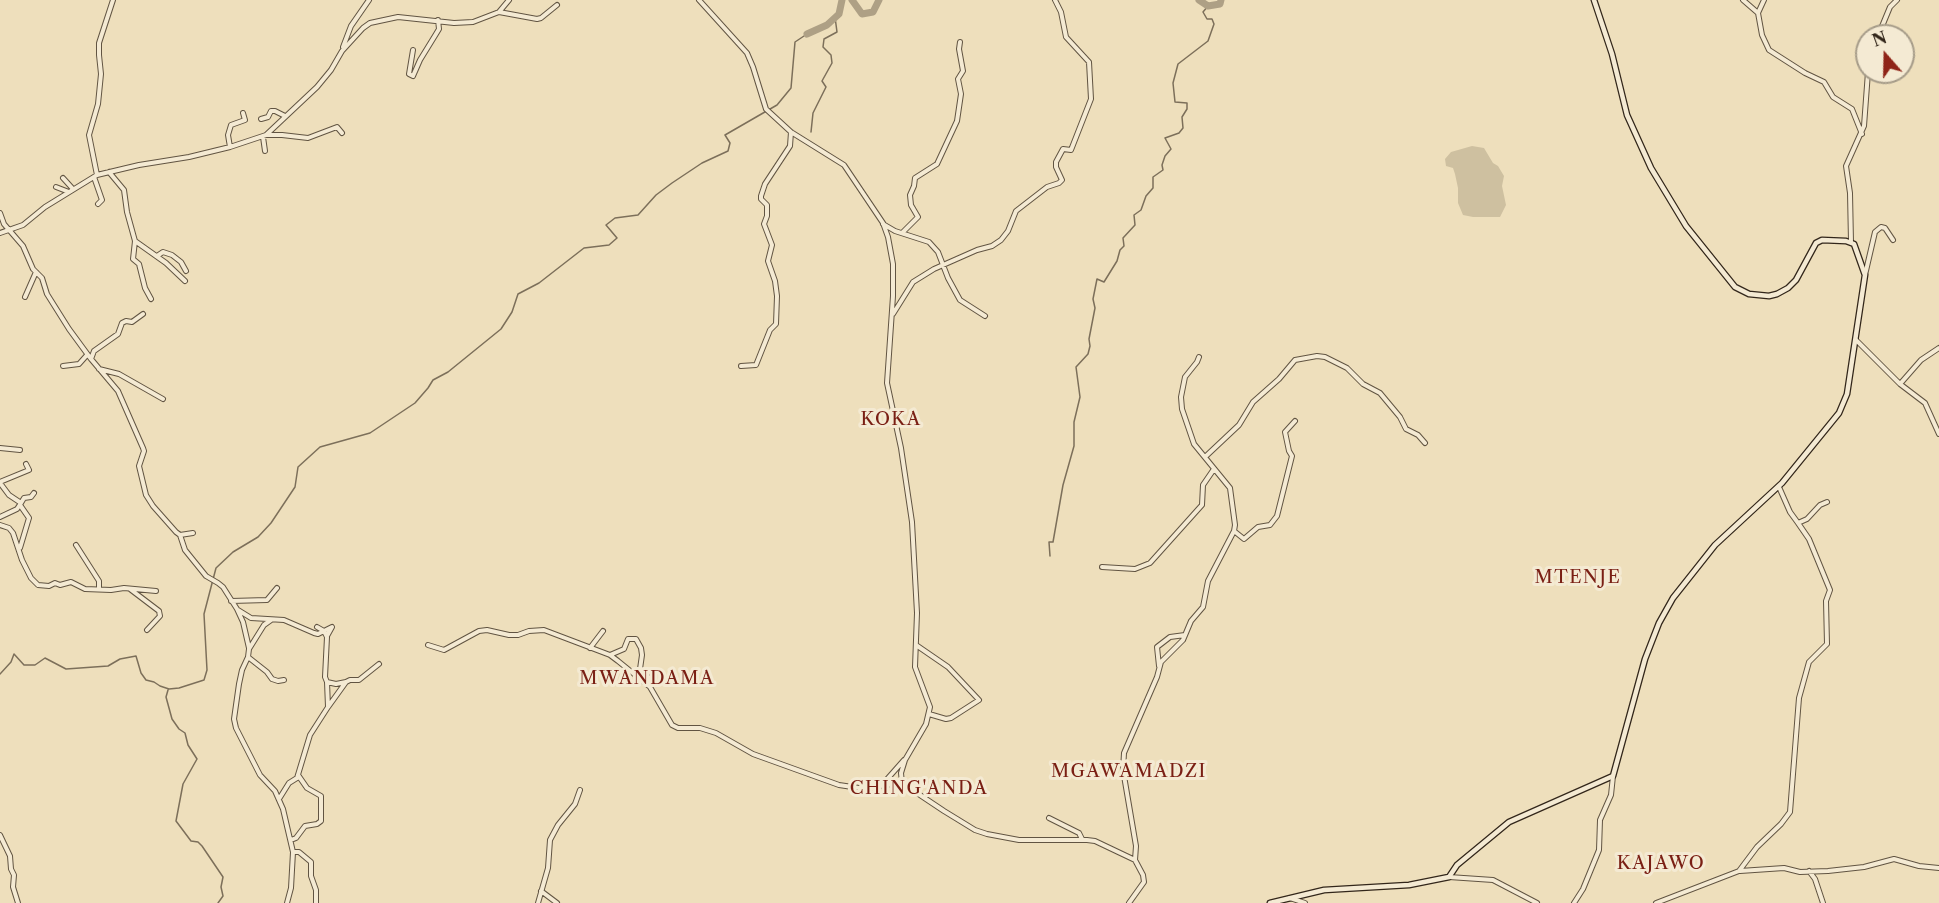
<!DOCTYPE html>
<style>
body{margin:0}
#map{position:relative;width:1939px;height:903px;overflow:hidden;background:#eedfbc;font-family:"Libre Caslon Text",serif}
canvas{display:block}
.north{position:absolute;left:1855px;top:24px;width:60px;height:60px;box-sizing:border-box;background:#f4ead3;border:2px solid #a69c89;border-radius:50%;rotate:340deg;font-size:16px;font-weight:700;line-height:24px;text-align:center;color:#32261a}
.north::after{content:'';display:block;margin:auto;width:21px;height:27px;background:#8f2418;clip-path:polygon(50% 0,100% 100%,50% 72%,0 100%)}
</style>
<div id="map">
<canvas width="1939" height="903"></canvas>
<div class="north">N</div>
</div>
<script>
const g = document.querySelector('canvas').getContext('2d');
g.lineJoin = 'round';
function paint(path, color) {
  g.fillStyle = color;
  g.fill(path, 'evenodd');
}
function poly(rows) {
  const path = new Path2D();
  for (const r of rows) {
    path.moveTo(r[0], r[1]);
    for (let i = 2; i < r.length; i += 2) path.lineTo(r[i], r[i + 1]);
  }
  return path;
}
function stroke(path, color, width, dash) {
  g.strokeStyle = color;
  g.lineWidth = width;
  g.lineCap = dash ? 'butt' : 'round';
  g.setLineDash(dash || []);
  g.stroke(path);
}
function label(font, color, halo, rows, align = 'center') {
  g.font = font + ' "Libre Caslon Text",serif';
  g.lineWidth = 6;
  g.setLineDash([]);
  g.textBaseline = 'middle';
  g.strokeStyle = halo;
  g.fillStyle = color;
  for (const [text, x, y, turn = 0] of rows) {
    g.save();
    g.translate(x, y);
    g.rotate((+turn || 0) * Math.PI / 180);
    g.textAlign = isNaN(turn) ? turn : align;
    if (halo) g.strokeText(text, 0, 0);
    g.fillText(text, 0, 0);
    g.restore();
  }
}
paint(poly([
 [1472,146,1484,148,1493,163,1498,166,1504,176,1502,186,1506,205,1500,217,1473,217,1463,215,1458,203,1458,188,1455,174,1453,168,1446,166,1445,159,1451,152]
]), '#cec0a0');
stroke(poly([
 [811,132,813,113,826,87,822,81,832,63,831,55,823,47,824,39,837,32,835,17],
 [1050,556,1049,542,1053,542,1063,485,1074,446,1074,422,1080,397,1076,367,1088,354,1090,346,1089,339,1095,308,1093,299,1097,279,1104,282,1117,261,1120,250,1124,246,1123,238,1135,225,1134,215,1141,210,1146,196,1153,188,1153,177,1163,170,1162,165,1165,156,1171,149,1165,138,1179,133,1183,128,1182,117,1187,109,1187,103,1175,102,1173,83,1178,64,1208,41,1214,24,1212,19,1207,19,1203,12,1208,6],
 [0,674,11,662,14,654,24,665,35,665,45,658,66,669,108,666,120,659,136,656,141,673,146,680,154,682,160,686,169,689,179,688,204,680,207,670,204,614,216,568,233,552,258,537,271,523,295,487,298,467,320,447,370,433,415,403,428,388,433,380,448,372,501,329,512,312,518,294,539,283,584,248,609,245,617,238,606,225,615,218,638,215,656,195,672,183,702,163,728,151,730,143,725,135,777,105,791,88,795,42,807,34],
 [168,690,166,697,172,719,179,729,185,733,188,745,197,759,183,784,176,821,191,841,198,842,202,846,223,877,221,887,223,896,218,903]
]), '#7c6f5a', 1.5);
stroke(poly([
 [852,0,862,14,873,12,879,0],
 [1199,0,1208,6,1220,4,1221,0],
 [807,34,827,25,839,14,842,0]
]), '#aea085', 7);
const street = poly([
 [699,0,747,53,753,67,766,109,791,132,844,165,883,223,888,237,893,264,893,296,887,383,901,448,912,522,917,613,915,667,930,707,926,724,905,760,901,773,902,783,944,811,975,830,987,834,1019,840,1087,840,1095,841,1135,860,1143,875,1144,882,1129,903],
 [1743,0,1758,13,1762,35,1769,50,1805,73,1824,82,1833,97,1852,109,1862,134],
 [499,12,537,19,541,18,557,5],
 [1758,13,1764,0],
 [1878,36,1890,7,1897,0],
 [343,47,351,26,369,0],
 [413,76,420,60,436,34,439,29,438,20],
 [413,76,409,74,413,50],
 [261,119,268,117,271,111,275,111,285,116],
 [267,135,282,135,308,138,337,127,342,133],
 [263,137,265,151],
 [230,147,228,135,231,125,245,120,243,113],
 [109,172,124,190,127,212,135,241,133,259,139,264,145,288,151,299],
 [97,175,89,135,98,104,101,74,99,55,99,43,113,0],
 [94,177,102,200,98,204],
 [63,178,73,189],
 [56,187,69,192],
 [0,213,4,224,23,246,33,269,42,278,47,294,69,329,91,359,118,391,143,448,144,451,139,466,146,495,153,506,176,532,180,535,193,533],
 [883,224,895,231,929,242,938,252,948,278,960,300,985,316],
 [0,233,23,225,45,207,97,175,139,165,189,157,230,147,266,135,317,87,331,70,342,51,363,28,370,23,398,17,454,23,473,22,499,12,509,0],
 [902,233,918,217,911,205,910,195,914,186,915,178,937,164,957,121,961,94,958,79,963,71,959,49,960,42],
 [135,241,166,263,185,281],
 [1851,242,1850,193,1846,166,1864,126,1868,72],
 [157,256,163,252,172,255,181,262,186,271],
 [1865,275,1875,232,1881,227,1885,228,1893,240],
 [25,297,36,272],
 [893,314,913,282,934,269,977,250,992,246,1001,240,1008,231,1016,211,1047,187,1059,183,1062,180,1056,167,1056,162,1063,149,1071,150,1091,99,1089,62,1066,37,1061,12,1055,0],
 [1856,340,1900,384,1925,403,1939,434],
 [91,359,94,351,118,334,122,323,126,321,132,322,143,314],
 [63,366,79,364,87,355],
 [741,366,756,365,770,330,776,324,777,296,775,281,768,261,772,245,764,224,767,216,767,205,761,199,761,196,765,184,790,146,791,132],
 [99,369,119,374,163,399],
 [1900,384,1921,360,1939,348],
 [0,448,20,450],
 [1205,457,1239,425,1253,402,1279,379,1295,360,1317,356,1325,357,1347,368,1363,384,1380,393,1400,417,1406,429,1418,435,1425,443],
 [0,482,29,470,26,464],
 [0,483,9,495,21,503,17,509,0,517],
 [1779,487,1790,512,1798,523,1807,519,1820,505,1827,502],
 [21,503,24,498,31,497,34,493],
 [0,525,9,528,13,533,22,560,31,578,38,585,49,586,55,583,60,585,71,582,85,589,111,590,124,588,156,591],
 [1234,531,1244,539,1258,527,1270,525,1277,516,1292,456,1289,451,1285,432,1295,421],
 [180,535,185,550,206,576,218,583,223,587,237,609,243,622,249,648],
 [76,545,99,581,99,589],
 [20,548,29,518,20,505],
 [1102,567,1135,569,1150,563,1202,505,1203,485,1214,469],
 [130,589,159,611,160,616,147,630],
 [231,601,267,600,277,588],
 [238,610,251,618,284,620,314,633,318,634,332,627,327,636],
 [271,620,264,625,249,649,248,657,242,670,239,684,234,719,236,728,260,775,275,791,283,809,293,852,291,888,287,903],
 [428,645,444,650,479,631,487,630,509,635,518,635,529,631,544,630,610,655,618,661,650,687,672,725,678,728,700,728,716,733,753,754,839,785,859,788,902,783],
 [916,645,948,667,979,700,951,718,946,719,929,714],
 [590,648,603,631],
 [610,655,624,649,628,639,636,639,641,648,642,655,640,669,652,681,650,686],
 [248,657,267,672,272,679,278,681,284,680],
 [1159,666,1157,647,1170,637,1185,635],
 [327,682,336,684,346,682],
 [328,707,346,682,350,680,359,680,379,664],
 [881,786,904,760],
 [279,799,289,783,297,778,310,735,328,707,327,682,325,677,327,637,324,631,317,627],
 [1049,818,1079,833,1082,839],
 [0,835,10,856,11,869,14,875,13,887,18,903],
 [291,840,296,838,305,826,317,824,321,821,321,796,307,788,298,775],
 [293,852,299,852,311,862,311,876,316,890,316,903],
 [1135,860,1136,846,1123,770,1124,753,1157,677,1161,662,1183,640,1191,621,1203,607,1208,581,1234,531,1235,525,1230,488,1194,444,1182,409,1181,397,1185,377,1197,362,1199,357],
 [1740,871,1784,868,1800,872,1828,871,1864,867,1894,859,1919,866,1939,868],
 [1809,871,1815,879,1823,903],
 [1449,877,1493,880,1537,903],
 [541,891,557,903],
 [1290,898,1305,903],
 [538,903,548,868,550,840,558,825,575,804,580,790],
 [1574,903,1583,889,1599,850,1600,820,1611,795,1613,776],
 [1656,903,1739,871,1757,847,1781,824,1790,812,1799,698,1809,662,1827,644,1826,601,1830,590,1809,539,1798,523]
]);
const secondary = poly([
 [1270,903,1324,890,1409,885,1449,877,1457,865,1509,822,1613,776,1645,659,1659,623,1673,598,1715,545,1782,483,1839,413,1847,394,1865,275,1854,244,1846,241,1822,240,1816,243,1796,280,1788,288,1777,294,1769,296,1749,294,1735,287,1686,226,1651,168,1627,115,1612,54,1594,0]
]);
stroke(street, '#615442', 6);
stroke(secondary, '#32261a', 7);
stroke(street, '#f4ead3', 4);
stroke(secondary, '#f4ead3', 4.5);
g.letterSpacing = '1.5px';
label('18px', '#7a1f14', '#f4ead3', [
 ["KOKA",891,420],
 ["MTENJE",1578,578],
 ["MWANDAMA",647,679],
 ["MGAWAMADZI",1129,772],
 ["CHING'ANDA",919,789],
 ["KAJAWO",1661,864]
]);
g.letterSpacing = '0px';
</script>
